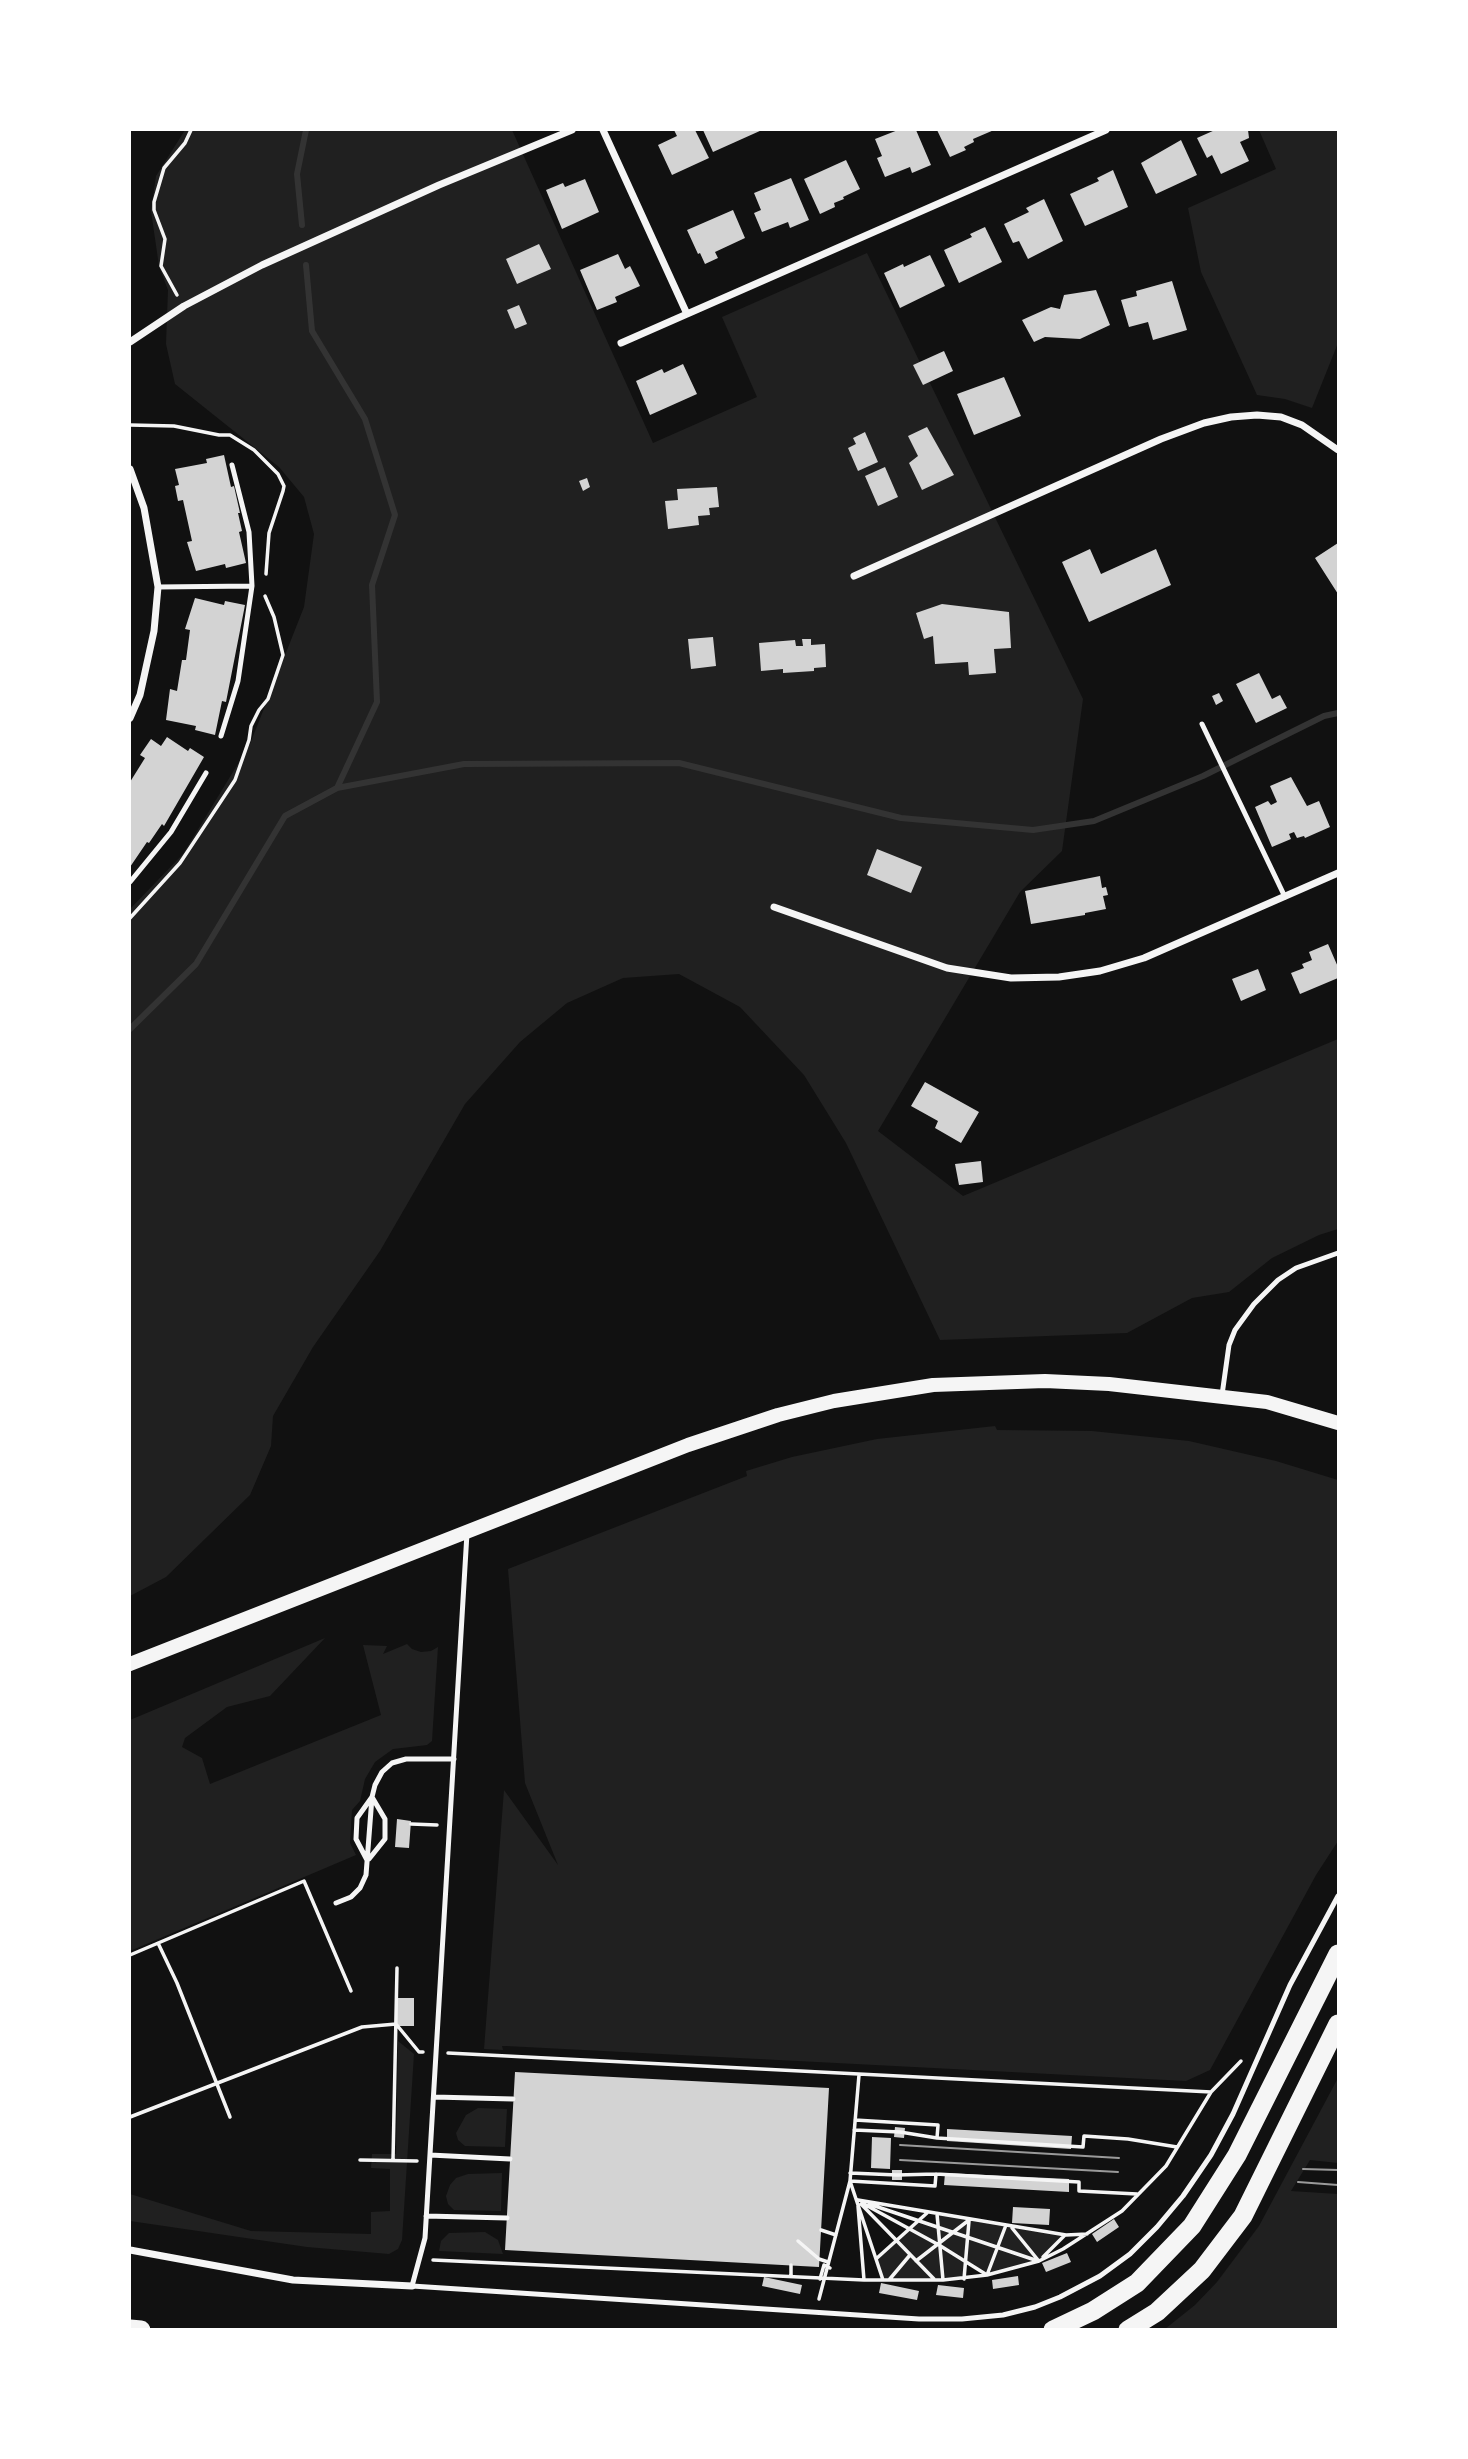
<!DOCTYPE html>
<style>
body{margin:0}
#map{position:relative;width:1468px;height:2459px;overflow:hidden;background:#111;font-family:"Golos Text",sans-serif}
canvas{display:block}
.frame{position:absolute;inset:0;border:131px solid #fff;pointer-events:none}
</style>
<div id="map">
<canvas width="1468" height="2459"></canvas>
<div class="frame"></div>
</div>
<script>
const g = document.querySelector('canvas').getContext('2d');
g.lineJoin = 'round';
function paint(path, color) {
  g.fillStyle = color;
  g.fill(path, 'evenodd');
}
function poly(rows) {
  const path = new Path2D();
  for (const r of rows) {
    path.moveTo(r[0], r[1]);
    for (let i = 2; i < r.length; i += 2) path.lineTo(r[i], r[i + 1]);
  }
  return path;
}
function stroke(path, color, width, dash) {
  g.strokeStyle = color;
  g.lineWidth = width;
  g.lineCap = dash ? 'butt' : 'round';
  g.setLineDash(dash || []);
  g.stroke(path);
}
paint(poly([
 [185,130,512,130,653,443,757,397,722,317,867,253,1083,699,1062,851,1020,892,878,1131,963,1196,1338,1039,1338,1229,1319,1235,1272,1258,1229,1292,1192,1298,1127,1333,940,1340,846,1143,804,1075,740,1007,679,974,623,978,567,1003,520,1042,465,1104,380,1251,313,1347,273,1416,271,1446,250,1495,166,1577,130,1596,130,909,183,854,250,744,304,607,314,534,304,497,279,467,175,384,166,344,168,290,159,266,151,211,156,176],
 [1259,130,1338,130,1338,343,1312,408,1285,399,1257,395,1201,272,1188,208,1276,169],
 [995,1426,997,1430,1092,1431,1189,1441,1276,1461,1338,1480,1338,1841,1316,1875,1210,2070,1186,2081,506,2046,502,2046,503,2050,484,2049,504,1790,558,1865,525,1783,508,1569,747,1476,746,1471,792,1457,877,1439],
 [325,1638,270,1696,227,1707,185,1738,182,1747,202,1758,210,1784,381,1715,363,1645,387,1646,383,1654,407,1644,412,1649,421,1652,431,1651,438,1647,432,1741,427,1745,393,1749,375,1762,365,1779,360,1801,352,1810,350,1843,356,1855,130,1951,130,1720],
 [398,2041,414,2054,402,2240,398,2249,389,2254,307,2247,130,2221,130,2194,251,2231,371,2234,371,2212,390,2211,390,2169,371,2168,372,2154,396,2154],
 [1338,2078,1338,2163,1310,2160,1291,2191,1338,2194,1338,2329,1165,2329,1195,2305,1217,2282,1259,2226],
 [478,2108,507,2109,505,2147,465,2146,458,2140,456,2133,466,2115],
 [502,2173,501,2211,454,2210,448,2204,446,2196,450,2185,456,2178,468,2174],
 [937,2214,1066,2235,1039,2261,987,2275,965,2263,964,2279,883,2280,877,2258,918,2221,938,2228],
 [485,2232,498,2240,503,2254,439,2251,441,2241,449,2233]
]), '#202020');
stroke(poly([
 [302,225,297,174,306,130],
 [306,265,312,331,365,419,395,515,372,585,377,702,337,788],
 [130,1029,196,964,285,816,337,788,464,764,679,763,901,818,1033,830,1094,821,1203,776,1324,716,1338,713]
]), '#333', 6);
paint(poly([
 [674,130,695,130,709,158,672,175,658,145,677,136],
 [703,130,762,130,713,152],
 [898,130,916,130,931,165,912,173,910,167,885,177,877,158,882,156,875,139],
 [937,130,994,130,973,139,974,142,964,147,966,150,950,157],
 [1215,130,1248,130,1249,138,1240,142,1249,161,1221,174,1212,155,1207,158,1197,138],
 [1181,140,1197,175,1156,194,1141,163],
 [846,160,860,189,843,197,844,199,834,203,835,207,820,214,804,179],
 [1113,170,1128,207,1085,226,1070,194,1099,181,1097,178],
 [791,178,809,220,790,228,788,222,762,232,754,213,761,210,754,193],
 [585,179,599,212,562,229,546,190,563,183,565,187],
 [1044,199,1063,241,1028,259,1019,241,1013,243,1004,224,1029,212,1026,208],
 [733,210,745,238,715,252,718,258,705,264,700,253,698,254,687,230],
 [985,227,1002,262,959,283,944,250,972,237,970,234],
 [539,244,551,269,517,284,506,259],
 [618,254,625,269,630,266,640,286,615,297,617,302,597,310,580,270],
 [930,255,945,286,900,308,884,273,903,264,904,267],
 [1172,281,1187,330,1153,340,1148,322,1129,327,1121,300,1137,296,1136,291],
 [1096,290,1110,325,1080,339,1045,337,1034,342,1022,320,1051,307,1060,309,1064,295],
 [519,305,527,324,515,329,507,310],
 [944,351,953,371,923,385,913,365],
 [683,364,697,394,650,415,636,381,662,369,664,373],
 [1004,377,1021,416,974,435,957,394],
 [927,427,954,475,922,490,909,463,918,456,908,436],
 [865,432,878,462,858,471,848,448,856,444,853,438],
 [224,455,231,487,234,486,240,513,238,513,242,531,239,532,246,563,226,568,225,564,196,571,187,542,192,541,183,500,178,501,175,486,179,485,175,469,207,463,206,459],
 [885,467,898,497,878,506,865,476],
 [587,478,590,487,583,491,579,481],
 [717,487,719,507,709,508,710,515,698,516,699,525,668,529,665,501,678,500,677,489],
 [1338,543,1338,594,1315,558],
 [1090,549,1101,574,1156,549,1171,585,1089,622,1062,562],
 [195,598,224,605,225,601,245,605,226,702,222,701,215,735,195,730,196,726,166,720,170,689,177,691,182,660,186,660,190,630,185,629],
 [942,604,1009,612,1011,648,994,649,996,673,969,675,968,662,935,664,933,636,924,639,916,613],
 [713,637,716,666,691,669,688,639],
 [802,639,811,639,811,645,825,644,826,667,814,668,814,671,783,673,783,669,761,671,759,643,795,640,796,646,803,646],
 [1259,673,1272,699,1280,695,1287,708,1256,723,1236,684],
 [1219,693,1223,701,1216,705,1212,696],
 [167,737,188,751,190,748,204,757,164,826,162,824,149,843,147,842,130,867,130,782,145,758,140,755,151,739,161,746],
 [1291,777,1307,806,1319,801,1330,827,1305,838,1304,836,1297,838,1294,832,1289,834,1291,839,1272,847,1255,807,1268,801,1271,805,1277,802,1270,786],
 [877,849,922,867,911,893,867,875],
 [1100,876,1102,888,1106,887,1108,895,1103,896,1106,909,1085,913,1085,915,1031,924,1025,891],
 [1328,944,1338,967,1338,978,1300,994,1291,973,1304,968,1302,964,1312,960,1309,952],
 [1258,969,1266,990,1241,1001,1232,979],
 [925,1082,979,1112,961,1143,935,1128,938,1121,911,1106],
 [981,1161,983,1182,959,1185,955,1164],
 [397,1819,411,1821,409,1848,395,1847],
 [396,1998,414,1998,414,2026,396,2026],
 [515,2072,829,2088,819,2267,505,2250],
 [895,2127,905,2128,904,2138,894,2137],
 [947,2129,1072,2136,1071,2149,947,2141],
 [872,2137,891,2138,890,2169,871,2168],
 [892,2170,902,2170,902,2180,892,2180],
 [945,2173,1069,2179,1069,2192,944,2185],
 [1013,2207,1050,2209,1049,2225,1012,2223],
 [1114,2219,1119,2227,1097,2242,1092,2234],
 [1067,2253,1071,2262,1046,2272,1042,2263],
 [1018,2276,1019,2285,993,2289,992,2280],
 [764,2277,802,2285,800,2294,762,2286],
 [881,2283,919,2291,917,2300,879,2293],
 [938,2285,964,2288,963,2298,936,2295]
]), '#d3d3d3');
stroke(poly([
 [177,295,161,266,165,239,154,210,154,202,164,168,185,143,191,130],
 [130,425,174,426,219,435,230,435,254,450,278,474,284,486,283,491,269,533,266,574],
 [130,918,180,863,235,780,249,740,251,726,259,710,268,699,283,655,274,617,265,596],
 [411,1824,437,1825],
 [158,1943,177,1983,230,2117],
 [130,1955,304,1881,351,1991],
 [448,2053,1211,2092],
 [859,2075,850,2181,883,2280],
 [130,2117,362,2027,396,2024,419,2052,423,2052],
 [855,2120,938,2125,937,2138],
 [854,2130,900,2132,937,2138,1083,2147,1084,2136,1128,2139,1177,2147],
 [360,2160,417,2161],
 [393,2160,397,1968],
 [850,2173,897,2175,936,2174,1079,2182,1079,2191,1137,2194],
 [858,2200,1066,2235,1087,2234],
 [862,2203,939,2245,987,2275,1006,2225],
 [861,2204,934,2279],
 [869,2204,1038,2261],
 [858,2206,864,2280],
 [937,2214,943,2280],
 [1012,2228,1038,2260],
 [821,2230,836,2235],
 [798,2241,819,2259,828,2262],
 [1043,2257,1065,2235],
 [877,2258,927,2213],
 [433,2260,864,2280,943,2280,987,2275,1039,2261,1063,2249,1122,2211,1166,2166,1211,2092,1241,2061],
 [916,2261,969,2220],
 [791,2276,791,2265],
 [820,2279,824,2265,830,2268],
 [964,2279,969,2221],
 [889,2280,910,2255],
 [819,2299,850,2181,935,2186,936,2174]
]), '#f5f5f5', 3.5);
stroke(poly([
 [158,587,252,586],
 [1202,724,1285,897],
 [221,736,238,681,252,586,249,532,232,465],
 [130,882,171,832,206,773],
 [1222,1395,1229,1345,1235,1330,1254,1304,1278,1280,1296,1268,1338,1253],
 [467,1533,425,2238,412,2286,919,2319,962,2319,1003,2315,1035,2307,1060,2297,1100,2276,1130,2254,1157,2227,1183,2196,1211,2155,1233,2114,1290,1985,1338,1896],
 [369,1859,385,1839,385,1819,372,1797],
 [367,1860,356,1839,357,1818,372,1797],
 [336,1903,351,1897,360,1888,366,1875,372,1797,375,1785,382,1772,392,1763,406,1759,454,1759],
 [434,2097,513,2099],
 [430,2155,510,2159],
 [426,2216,507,2218]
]), '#f5f5f5', 5);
stroke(poly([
 [603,130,687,314],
 [130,342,184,306,262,265,439,185,572,130],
 [621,343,1106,130],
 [130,469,144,508,158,587,154,631,140,695,130,718],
 [854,576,1161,439,1204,423,1231,417,1257,415,1281,417,1302,425,1338,450],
 [774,907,947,968,1011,978,1059,977,1100,971,1144,958,1338,873],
 [130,2250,293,2280,412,2286]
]), '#f5f5f5', 7);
stroke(poly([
 [130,1664,688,1445,778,1415,834,1401,933,1385,1045,1381,1109,1384,1267,1402,1338,1423]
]), '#f5f5f5', 14);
stroke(poly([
 [130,2329,141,2330],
 [1053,2330,1093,2311,1137,2283,1192,2226,1237,2155,1338,1954],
 [1128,2330,1157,2312,1202,2270,1243,2216,1338,2024]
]), '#f5f5f5', 19);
stroke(poly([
 [900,2145,1119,2158],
 [900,2160,1118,2172],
 [1303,2169,1338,2170],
 [1298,2182,1338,2185]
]), '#9a9a9a', 2);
</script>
